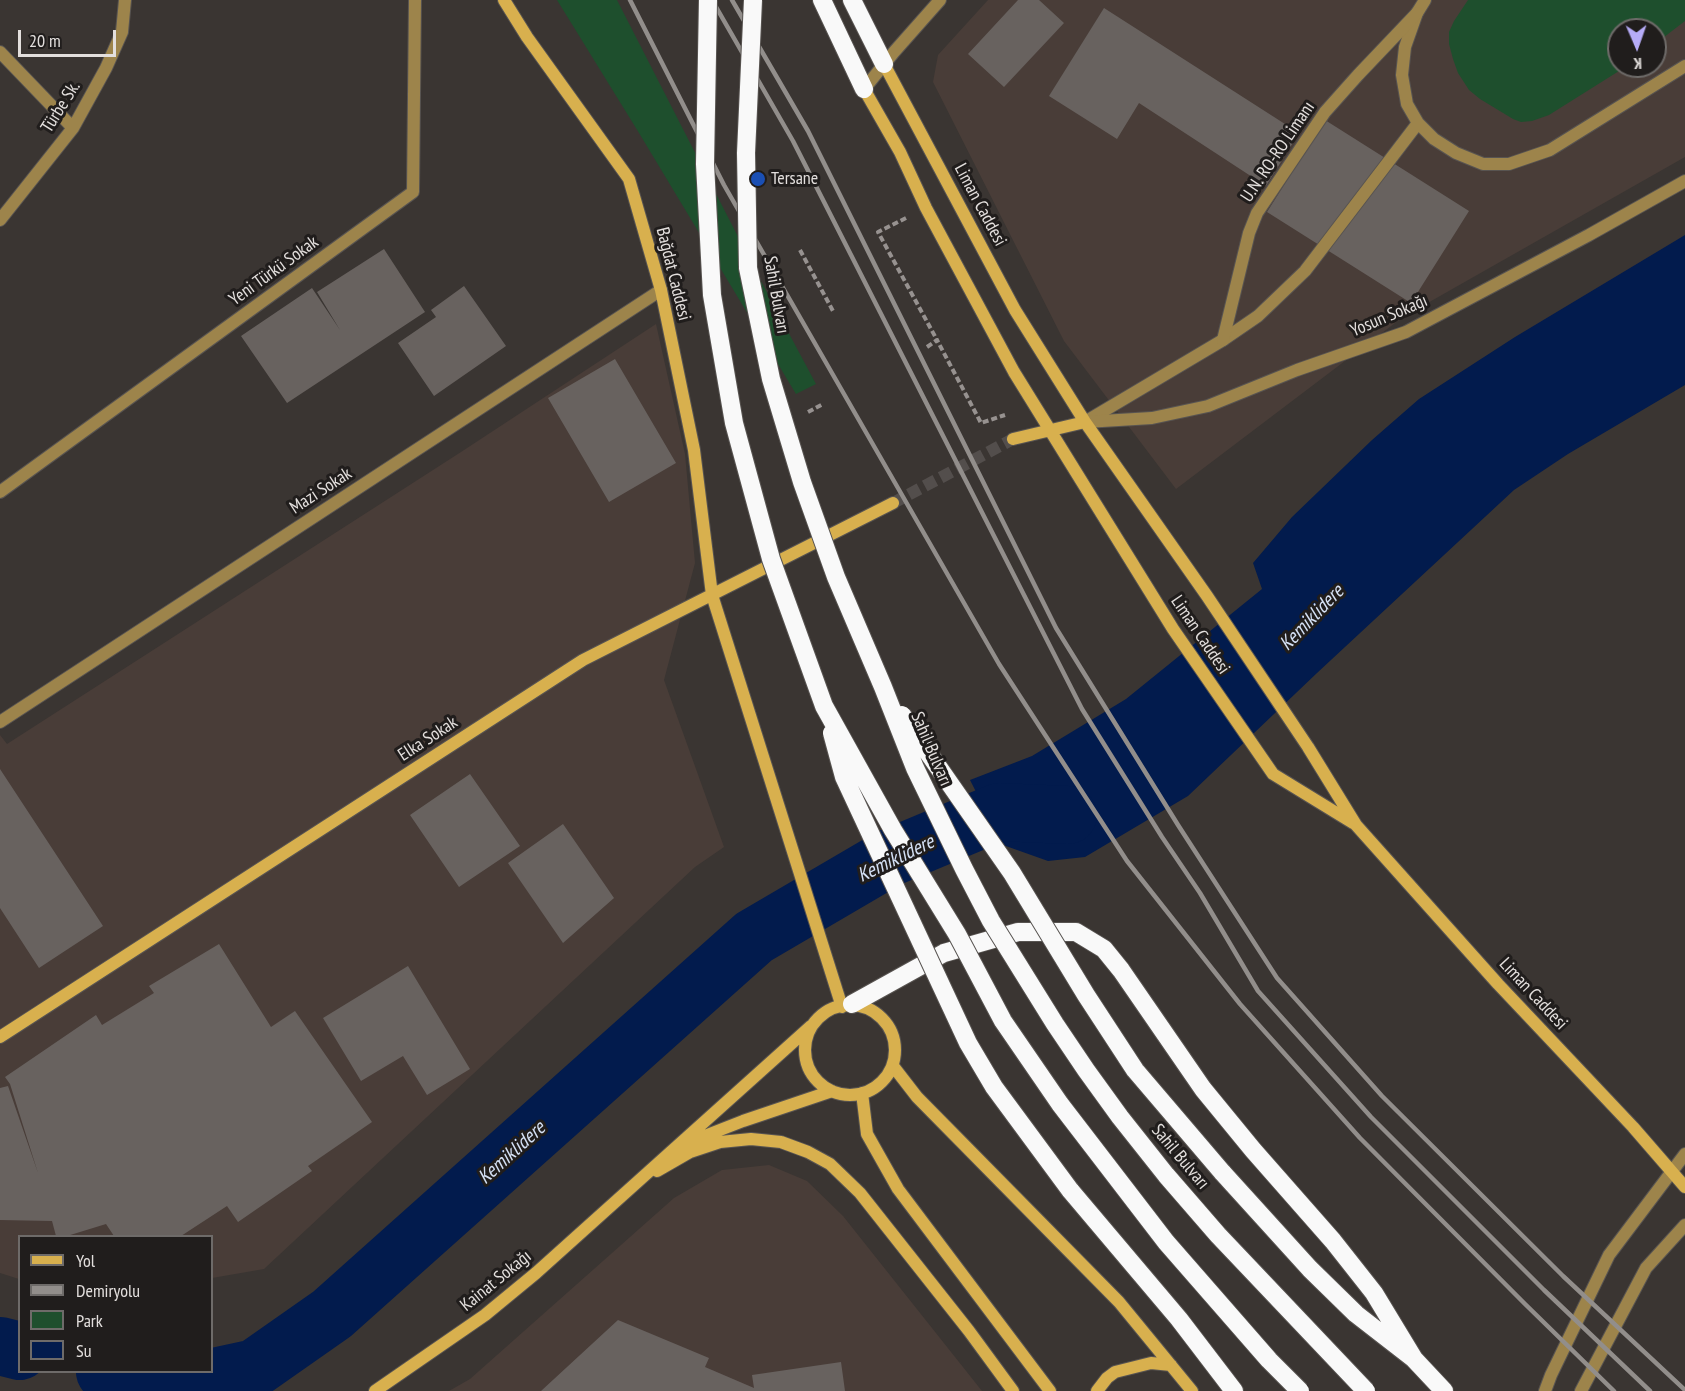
<!DOCTYPE html>
<meta charset="utf-8">
<style>
body{margin:0}
#map{position:relative;width:1685px;height:1391px;overflow:hidden;background:#3a3532;font-family:"PT Sans Narrow",sans-serif}
canvas{display:block}
.legend{position:absolute;left:18px;top:1235px;width:195px;height:138px;box-sizing:border-box;background:#201d1c;border:2px solid #6e6b69;margin:0;padding:8px 10px;list-style:none;font-size:18px;color:#e3dfdd}
.legend li{display:flex;align-items:center;gap:12px;height:30px}
.legend b{width:30px;border:2px solid #6e6b69}
.north{position:absolute;left:1607px;top:18px;width:60px;height:60px;box-sizing:border-box;background:#201d1c;border:2px solid #6e6b69;border-radius:50%;rotate:178deg;font-size:16px;font-weight:700;line-height:24px;text-align:center;color:#e3dfdd}
.north::after{content:'';display:block;margin:auto;width:21px;height:27px;background:#b6acf8;clip-path:polygon(50% 0,100% 100%,50% 72%,0 100%)}
.scale{position:absolute;left:18px;top:30px;width:98px;height:27px;box-sizing:border-box;border:3px solid #e3dfdd;border-top:0;padding-left:8px;font-size:18px;line-height:21px;white-space:nowrap;color:#e3dfdd;-webkit-text-stroke:4px #201d1c;paint-order:stroke}
</style>
<div id="map">
<canvas width="1685" height="1391"></canvas>
<ul class="legend">
<li><b style="height:8px;background:#d8b04e"></b>Yol</li>
<li><b style="height:8px;background:#928e8b"></b>Demiryolu</li>
<li><b style="height:16px;background:#1e4f2d"></b>Park</li>
<li><b style="height:16px;background:#021b4d"></b>Su</li>
</ul>
<div class="north">K</div>
<div class="scale">20 m</div>
</div>
<script>
const g = document.querySelector('canvas').getContext('2d');
g.lineJoin = 'round';
function paint(path, color) {
  g.fillStyle = color;
  g.fill(path, 'evenodd');
}
function poly(rows) {
  const path = new Path2D();
  for (const r of rows) {
    if (r.length === 3) {
      path.moveTo(r[0] + r[2], r[1]);
      path.arc(r[0], r[1], r[2], 0, 2 * Math.PI);
      continue;
    }
    path.moveTo(r[0], r[1]);
    for (let i = 2; i < r.length; i += 2) path.lineTo(r[i], r[i + 1]);
  }
  return path;
}
function stroke(path, color, width, dash) {
  g.strokeStyle = color;
  g.lineWidth = width;
  g.lineCap = dash ? 'butt' : 'round';
  g.setLineDash(dash || []);
  g.stroke(path);
}
function label(font, color, halo, rows, align = 'center') {
  g.font = font + ' "PT Sans Narrow",sans-serif';
  g.lineWidth = 6;
  g.setLineDash([]);
  g.textBaseline = 'middle';
  g.strokeStyle = halo;
  g.fillStyle = color;
  for (const [text, x, y, turn = 0] of rows) {
    g.save();
    g.translate(x, y);
    g.rotate((+turn || 0) * Math.PI / 180);
    g.textAlign = isNaN(turn) ? turn : align;
    if (halo) g.strokeText(text, 0, 0);
    g.fillText(text, 0, 0);
    g.restore();
  }
}
paint(poly([
 [988,0,1685,0,1685,157,1403,317,1176,489,1064,341,933,82,938,55],
 [1619,30,1655,30,1655,66,1619,66],
 [656,324,685,454,695,563,664,680,724,847,695,867,264,1269,212,1278,212,1236,20,1236,19,1279,0,1273,0,735,7,744,461,452],
 [769,1165,807,1181,843,1216,982,1391,449,1391,470,1379,674,1198,722,1170]
]), '#493d38');
paint(poly([
 [557,0,617,0,754,268,816,384,796,394,639,133],
 [1468,0,1685,0,1685,21,1655,44,1655,30,1619,30,1619,66,1627,66,1549,115,1532,121,1521,122,1513,119,1480,99,1469,90,1458,73,1453,59,1449,44,1449,32,1454,21]
]), '#1e4f2d');
paint(poly([
 [1685,235,1685,385,1568,454,1514,490,1317,673,1188,796,1085,857,1048,861,1003,845,970,780,1032,756,1126,699,1262,589,1253,563,1292,517,1372,440,1419,399,1515,337]
]), '#021b4d');
stroke(poly([
 [0,1346,20,1351],
 [105,1372,167,1387,255,1368,332,1314,754,937,889,858,999,812,1068,815]
]), '#021b4d', 58);
paint(poly([
 [1018,0,1039,0,1064,23,1004,87,968,54],
 [1104,8,1299,133,1266,186,1139,103,1117,139,1049,96],
 [1325,120,1469,211,1411,303,1267,212],
 [384,249,425,312,287,403,241,336,312,288,340,330,317,292],
 [464,286,506,346,434,396,398,343,436,317,431,310],
 [615,359,676,463,609,502,548,398],
 [0,769,103,926,39,968,0,908],
 [470,774,520,846,459,887,410,815],
 [563,824,614,898,563,943,508,863],
 [219,944,271,1027,295,1011,372,1122,308,1166,312,1171,238,1222,227,1206,181,1236,114,1236,106,1224,67,1236,56,1236,52,1221,0,1220,0,1088,8,1086,38,1173,10,1084,5,1077,96,1015,102,1025,154,993,149,986],
 [408,966,470,1069,427,1095,403,1056,361,1081,323,1018],
 [618,1320,709,1358,705,1367,754,1388,752,1375,841,1362,845,1391,541,1391]
]), '#68625f');
stroke(poly([
 [893,503,1013,439]
]), '#534e4c', 12, [12, 6]);
const lane = poly([
 [1425,0,1417,13,1405,47,1402,75,1407,104,1418,123,1434,139,1456,153,1483,164,1509,164,1550,150,1685,66],
 [1085,422,1223,340,1258,316,1305,271,1418,123]
]);
const street = poly([
 [0,52,73,128],
 [864,89,894,52,940,0],
 [0,220,73,128,106,68,122,32,125,0],
 [1223,340,1249,233,1257,213,1325,112,1358,75,1417,13],
 [1085,422,1152,418,1208,406,1297,370,1406,332,1589,235,1685,181],
 [0,492,413,192,415,0],
 [0,722,661,290],
 [1545,1391,1551,1375,1609,1255,1685,1154],
 [1581,1391,1646,1268,1685,1225]
]);
const secondary = poly([
 [504,0,527,37,629,179,661,290,694,450,712,595,842,1007],
 [884,64,1015,310,1085,422,1207,596,1308,747,1356,825,1498,984,1633,1127,1685,1187],
 [864,89,900,152,926,208,1014,372,1173,629,1273,774,1353,823],
 [1013,439,1085,422],
 [850,1050,45],
 [0,1037,583,660,893,503],
 [893,1066,917,1097,1119,1302,1192,1391],
 [862,1093,867,1134,898,1189,1050,1391],
 [685,1149,702,1137,743,1121,832,1091],
 [657,1171,690,1152,720,1142,751,1139,781,1142,808,1152,830,1164,860,1193,969,1331,1013,1391],
 [375,1391,485,1315,536,1273,811,1026],
 [1097,1391,1107,1378,1115,1372,1151,1363,1171,1365]
]);
const highway = poly([
 [822,0,864,89],
 [852,0,884,64],
 [852,1004,944,953,1018,932,1076,932,1104,949,1121,970,1203,1089,1253,1150,1333,1241,1374,1293,1414,1359],
 [1222,1172,1310,1269,1356,1314,1414,1359,1444,1391],
 [1070,1190,1179,1319,1234,1391]
]);
stroke(lane, '#585451', 14);
stroke(street, '#585451', 14);
stroke(secondary, '#585451', 14);
stroke(highway, '#585451', 20);
stroke(poly([
 [906,218,878,232,937,340],
 [800,250,833,311],
 [927,347,937,340,981,423,1005,415],
 [808,412,823,404]
]), '#979290', 4, [6, 3]);
stroke(lane, '#9d844b', 12);
stroke(street, '#9d844b', 12);
stroke(secondary, '#d8b04e', 12);
stroke(highway, '#f9f9f9', 18);
stroke(poly([
 [630,0,724,185,999,664,1127,861,1240,1004,1360,1138,1525,1304,1614,1391],
 [712,0,793,141,1082,709,1162,837,1200,893,1258,991,1371,1117,1544,1290,1650,1391],
 [732,0,808,131,1056,628,1178,825,1277,978,1382,1096,1563,1276,1685,1390]
]), '#928e8b', 4.5);
const highwayBridge = poly([
 [708,0,705,164,712,295,734,423,771,559,824,706,893,830,957,934,1003,1021,1060,1104,1166,1242,1269,1360,1300,1391],
 [753,0,746,153,748,268,771,379,802,482,836,577,883,687,915,768,964,869,991,921,1055,1024,1086,1070,1120,1117,1166,1175,1218,1235,1366,1391],
 [902,715,1012,873,1086,995,1135,1070,1222,1172],
 [832,733,844,777,968,1043,994,1087,1070,1190]
]);
stroke(highwayBridge, '#585451', 20, []);
stroke(highwayBridge, '#f9f9f9', 18);
for (const [x, y, r, color] of [
 [758,179,8,"#1a4fb4"]
]) {
  const dot = new Path2D();
  dot.arc(x, y, r, 0, 2 * Math.PI);
  g.fillStyle = color;
  g.fill(dot);
  stroke(dot, '#201d1c', 2);
}
label('18px', '#e3dfdd', '#201d1c', [
 ["Türbe Sk.",61,107,-58],
 ["U.N. RO-RO Limanı",1278,152,-56],
 ["Liman Caddesi",980,205,62],
 ["Yeni Türkü Sokak",274,271,-36],
 ["Bağdat Caddesi",673,274,76],
 ["Sahil Bulvarı",776,295,80],
 ["Yosun Sokağı",1389,316,-23],
 ["Mazi Sokak",321,491,-33],
 ["Liman Caddesi",1200,635,56],
 ["Elka Sokak",428,739,-33],
 ["Sahil Bulvarı",931,749,67],
 ["Liman Caddesi",1533,994,47],
 ["Sahil Bulvarı",1180,1157,50],
 ["Kainat Sokağı",496,1281,-39]
]);
label('18px', '#e3dfdd', '#201d1c', [
 ["Tersane",771,179]
], 'left');
label('italic 20px', '#d5e1f5', '#201d1c', [
 ["Kemiklidere",1312,618,-46],
 ["Kemiklidere",896,859,-26],
 ["Kemiklidere",512,1153,-42]
]);
</script>
